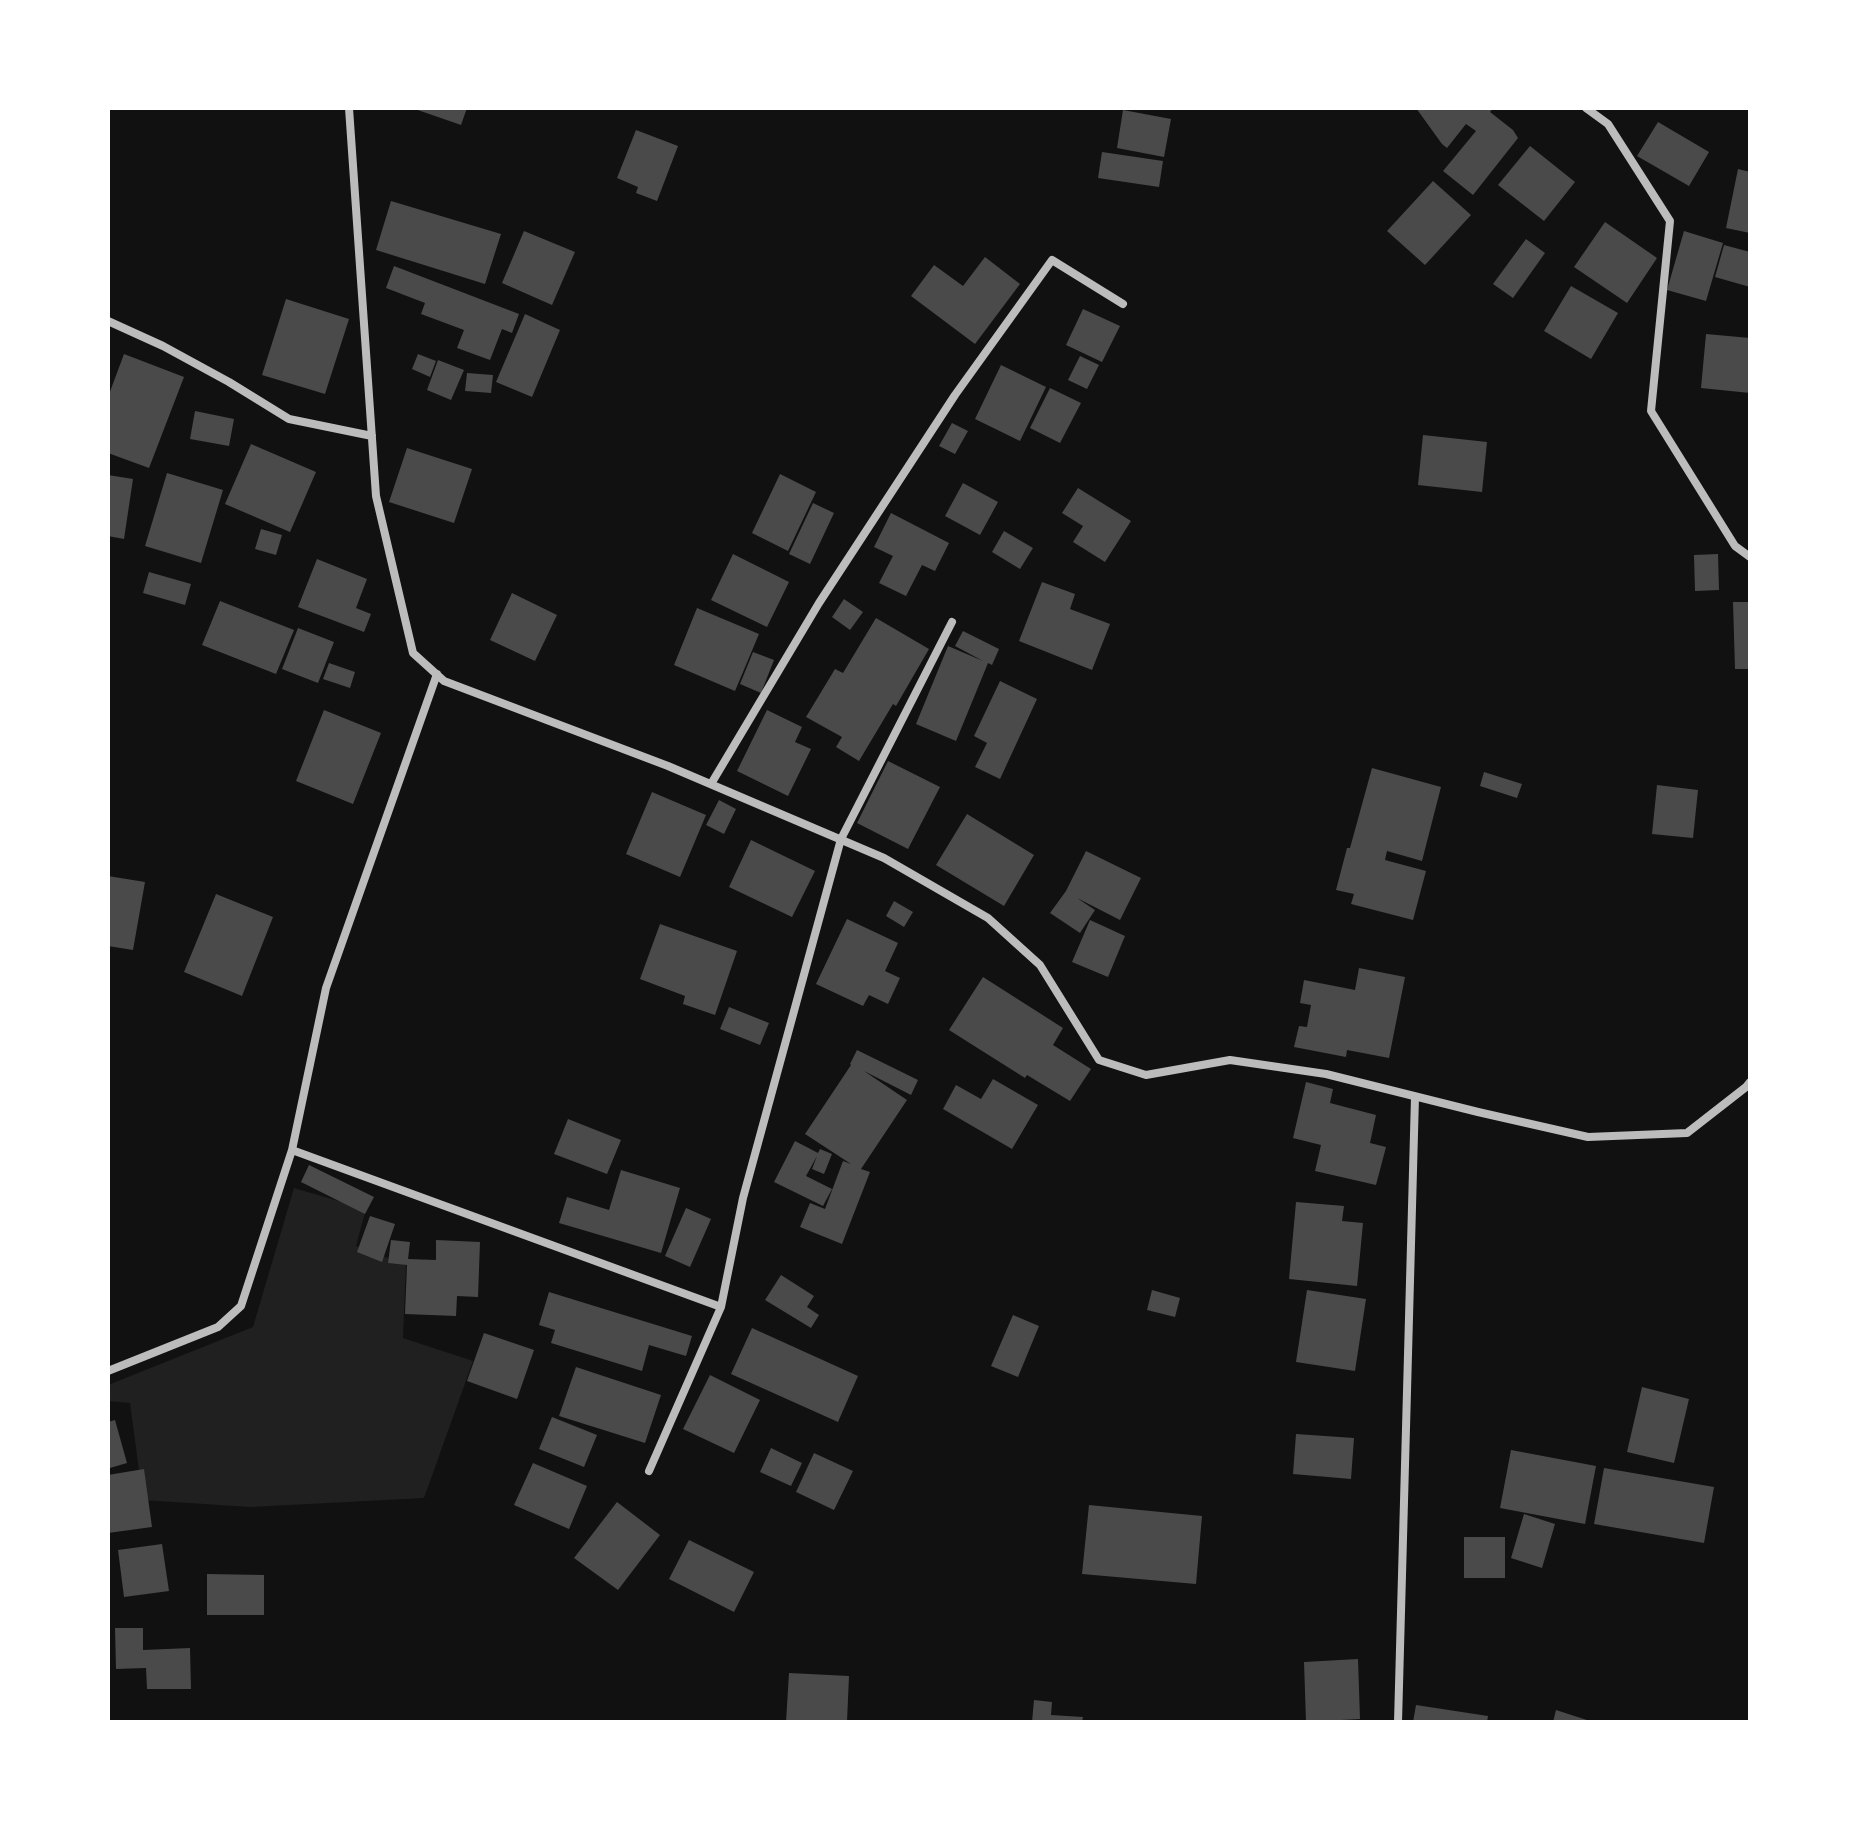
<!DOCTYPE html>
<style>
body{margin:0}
#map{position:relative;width:1858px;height:1830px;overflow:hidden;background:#111;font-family:Lora,serif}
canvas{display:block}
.frame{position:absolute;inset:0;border:110px solid #fff;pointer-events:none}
</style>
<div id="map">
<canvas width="1858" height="1830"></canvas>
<div class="frame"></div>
</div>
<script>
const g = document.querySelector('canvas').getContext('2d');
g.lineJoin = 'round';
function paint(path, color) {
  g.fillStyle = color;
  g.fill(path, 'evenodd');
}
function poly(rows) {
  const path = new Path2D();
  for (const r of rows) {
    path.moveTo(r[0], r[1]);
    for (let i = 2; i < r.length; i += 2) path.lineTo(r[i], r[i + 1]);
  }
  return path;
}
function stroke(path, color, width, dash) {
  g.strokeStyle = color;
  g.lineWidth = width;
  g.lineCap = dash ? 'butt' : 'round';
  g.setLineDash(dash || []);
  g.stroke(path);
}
paint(poly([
 [294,1188,366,1209,356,1246,406,1265,403,1338,473,1361,424,1498,250,1507,143,1500,130,1403,108,1401,108,1385,253,1327]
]), '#202020');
paint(poly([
 [412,108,467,108,461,125],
 [1416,108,1493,108,1490,112,1513,130,1518,138,1473,195,1443,171,1476,131,1466,124,1447,148,1442,144],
 [1123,110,1171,119,1164,157,1117,148],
 [1658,122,1709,152,1689,186,1637,156],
 [636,130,678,146,657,201,636,193,638,187,617,178],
 [1530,146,1575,182,1544,221,1498,185],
 [1102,152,1163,161,1159,187,1098,178],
 [1738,169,1750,172,1750,233,1726,228],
 [1433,181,1471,215,1425,265,1387,231],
 [391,201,501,234,485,284,376,250],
 [1605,222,1657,258,1627,303,1574,267],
 [524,231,575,252,552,305,502,283],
 [1684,231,1723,243,1706,301,1667,290],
 [1526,239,1545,253,1513,298,1493,284],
 [1724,245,1750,252,1750,287,1715,277],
 [985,257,1020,284,975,344,911,296,934,265,963,286],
 [394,266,519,314,512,333,502,329,490,360,457,348,464,330,421,314,425,303,386,288],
 [1571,286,1618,313,1591,359,1544,331],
 [286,299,349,319,325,394,262,375],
 [1083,309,1120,326,1102,362,1066,345],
 [525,314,560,330,532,397,496,382],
 [1706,334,1750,338,1750,393,1701,388],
 [124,354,184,377,149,468,108,453,108,397],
 [418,354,436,361,430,377,412,369],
 [1080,356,1099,365,1087,389,1068,380],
 [438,360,464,370,451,400,427,390],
 [1001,365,1046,387,1020,441,975,419],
 [467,373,493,375,491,393,465,391],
 [1050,388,1081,403,1060,443,1030,428],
 [195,411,234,419,229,446,190,439],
 [952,423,968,431,955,454,939,446],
 [1423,435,1487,442,1482,492,1418,485],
 [251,444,316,472,290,532,225,504],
 [407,448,472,469,454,523,389,502],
 [167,473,223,490,201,563,145,546],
 [780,474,816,492,788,551,752,533],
 [108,475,133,479,124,539,108,536],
 [963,483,998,502,980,535,945,516],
 [1078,488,1131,521,1105,562,1073,542,1083,526,1062,513],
 [813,503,834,513,810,564,789,554],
 [891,513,949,543,935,571,922,565,906,596,879,583,893,556,874,547],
 [261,529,282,535,276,555,255,549],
 [1004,531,1033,548,1020,569,992,552],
 [733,554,789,582,767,627,711,600],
 [1718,554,1719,590,1695,591,1694,555],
 [317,559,367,579,356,608,371,614,364,632,298,607],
 [149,572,191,584,185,605,143,593],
 [1042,582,1075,594,1070,609,1110,624,1092,670,1019,641],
 [512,593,557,615,535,661,490,640],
 [844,599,863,612,850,630,832,617],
 [220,601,294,630,276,674,202,645],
 [1733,602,1750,602,1750,669,1735,669],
 [697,608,759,634,735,691,674,665],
 [876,618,929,649,896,706,893,704,859,761,836,747,842,737,806,717,835,669,843,673],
 [298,628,334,642,318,683,282,669],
 [963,631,999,649,992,665,988,663,956,741,916,724,948,646,983,661,955,646],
 [753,652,774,660,761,693,740,684],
 [329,663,355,672,350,688,323,679],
 [1000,681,1037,699,1000,779,975,767,987,743,974,736],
 [324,710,381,733,353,804,296,781],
 [767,710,802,727,795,742,811,749,788,796,737,771],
 [888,761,940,787,908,849,857,823],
 [1372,768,1441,787,1422,861,1387,851,1385,860,1426,871,1413,920,1351,904,1354,894,1336,890,1347,848,1350,848],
 [1484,772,1522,784,1517,798,1480,786],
 [1657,785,1698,790,1693,838,1652,834],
 [652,792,706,815,680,877,626,854],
 [719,800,736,809,724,834,706,825],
 [967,814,1034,855,1004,906,936,865],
 [751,840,815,871,792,917,729,887],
 [1086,851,1141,878,1120,920,1077,898,1095,910,1080,933,1050,913,1066,891],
 [108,876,145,882,133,950,108,946],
 [216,894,273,917,242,996,184,972],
 [894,901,913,912,904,927,886,916],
 [847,919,898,943,885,971,900,978,888,1004,869,995,863,1006,816,984],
 [1090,920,1125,936,1108,977,1072,962],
 [660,924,737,951,715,1015,683,1004,685,996,640,979],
 [1359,968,1405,977,1389,1058,1347,1050,1346,1057,1294,1047,1299,1026,1307,1027,1311,1005,1300,1003,1304,980,1355,990],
 [983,977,1063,1028,1053,1045,1091,1069,1070,1101,1027,1075,1025,1078,949,1030],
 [729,1007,769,1023,760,1045,720,1029],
 [857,1050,918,1080,911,1095,864,1071,907,1100,861,1169,870,1172,842,1244,800,1227,810,1203,825,1209,843,1161,851,1164,805,1134,851,1065,850,1064],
 [993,1079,1038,1105,1012,1149,943,1109,956,1085,981,1099],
 [1306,1082,1333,1089,1330,1103,1376,1115,1370,1143,1386,1147,1376,1185,1315,1171,1321,1145,1293,1138],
 [568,1119,621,1140,607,1174,554,1154],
 [795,1141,818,1153,820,1149,832,1154,824,1174,812,1169,817,1156,806,1176,832,1189,823,1206,774,1182],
 [309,1165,374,1197,365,1214,301,1182],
 [621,1170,680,1188,661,1253,559,1223,567,1197,609,1210],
 [1296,1202,1344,1206,1342,1221,1363,1223,1357,1286,1289,1279],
 [686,1208,711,1219,690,1267,665,1256],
 [370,1216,395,1224,382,1262,357,1252],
 [391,1240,410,1242,408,1259,436,1260,436,1240,480,1242,478,1297,457,1296,456,1316,405,1314,407,1265,388,1263],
 [781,1275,814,1296,807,1307,819,1315,811,1328,765,1300],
 [1152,1290,1180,1298,1175,1317,1147,1310],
 [1307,1290,1366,1299,1355,1371,1296,1362],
 [549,1292,692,1336,686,1356,649,1345,642,1371,551,1343,555,1330,539,1325],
 [1013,1315,1039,1326,1018,1377,991,1366],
 [752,1328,858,1376,838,1422,731,1374],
 [484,1333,534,1350,517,1399,467,1381],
 [576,1367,661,1395,645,1443,559,1416],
 [710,1375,760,1400,734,1453,683,1429],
 [1642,1387,1689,1399,1674,1463,1627,1452],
 [552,1417,597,1435,584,1467,539,1449],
 [115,1420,127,1463,110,1468,108,1460,108,1422],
 [1296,1434,1354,1438,1351,1479,1293,1474],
 [771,1448,802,1463,791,1486,760,1472],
 [1511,1450,1596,1466,1585,1524,1500,1508],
 [814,1453,853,1471,834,1510,796,1492],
 [533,1463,587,1486,569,1529,514,1505],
 [1604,1468,1714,1487,1704,1543,1594,1524],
 [144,1469,152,1527,108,1533,108,1475],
 [617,1502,660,1535,618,1590,574,1558],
 [1089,1505,1202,1516,1196,1584,1082,1574],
 [1524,1514,1555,1524,1542,1568,1511,1558],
 [1464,1537,1505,1537,1505,1578,1464,1578],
 [689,1540,754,1572,734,1612,669,1579],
 [162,1544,169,1591,124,1597,118,1550],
 [207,1574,264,1575,264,1615,207,1615],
 [115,1628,143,1628,143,1650,190,1648,191,1689,147,1689,146,1668,116,1669],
 [1358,1659,1360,1719,1341,1720,1341,1722,1306,1722,1304,1662],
 [789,1673,849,1676,847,1722,786,1722],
 [1034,1700,1052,1702,1051,1715,1083,1717,1082,1722,1032,1722],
 [1416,1705,1488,1716,1487,1722,1413,1722],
 [1556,1710,1590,1721,1590,1722,1553,1722]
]), '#4a4a4a');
stroke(poly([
 [349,108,376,496,413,653,444,681,668,766,884,858,988,918,1040,965,1099,1060,1146,1075,1230,1060,1326,1074,1478,1112,1588,1137,1687,1133,1746,1087,1750,1082],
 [1586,108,1608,124,1670,221,1651,411,1735,546,1750,557],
 [108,321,163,346,229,382,289,419,372,436],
 [711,784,819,603,955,395,1052,260,1123,304],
 [292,1150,721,1307,649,1471],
 [721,1307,743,1198,841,839,952,622],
 [108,1371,218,1327,241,1306,292,1150,326,988,437,674],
 [1398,1722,1415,1097]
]), '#bcbcbc', 8);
</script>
